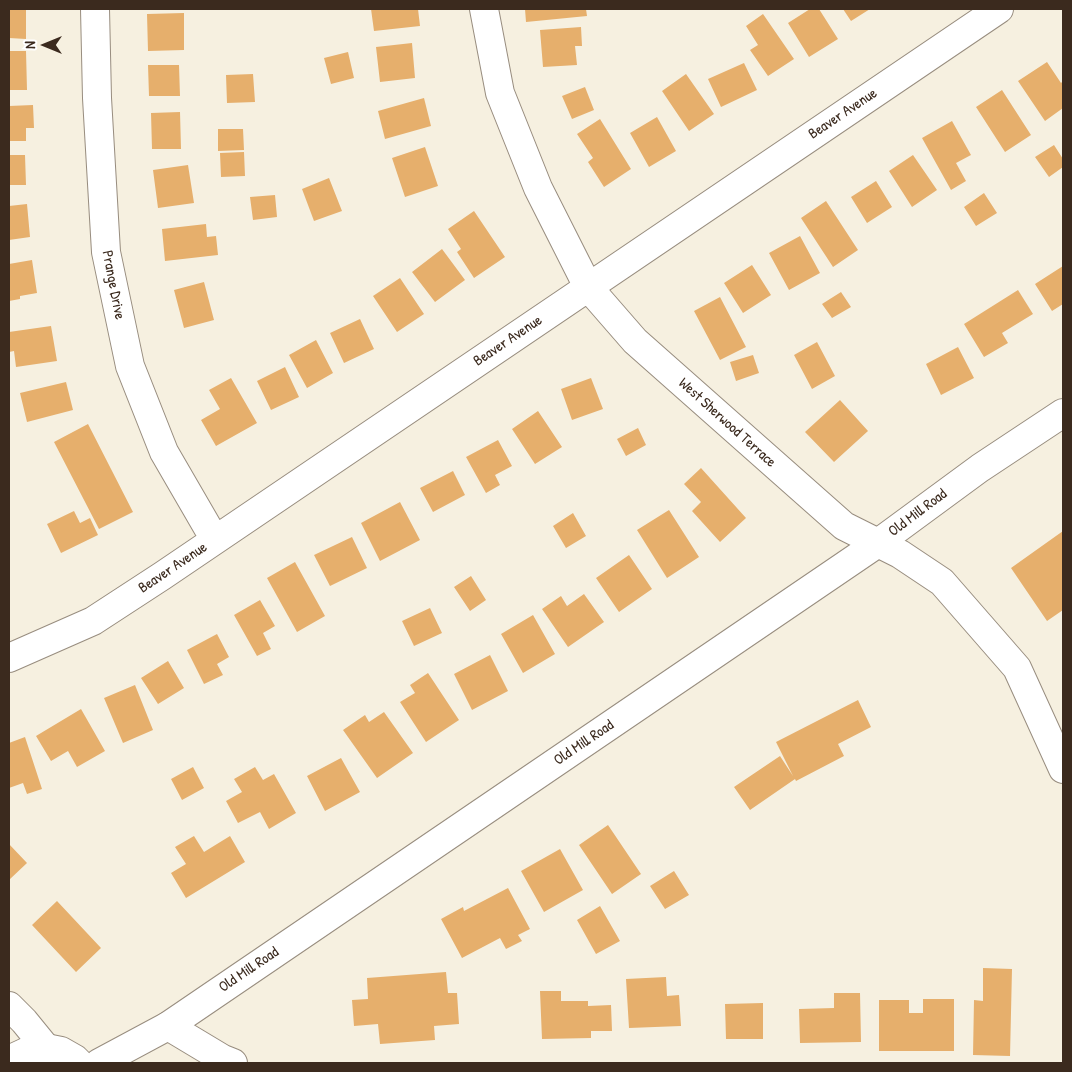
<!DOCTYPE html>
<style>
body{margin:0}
#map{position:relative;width:1072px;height:1072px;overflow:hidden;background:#f6f0e0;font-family:"Patrick Hand",sans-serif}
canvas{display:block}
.frame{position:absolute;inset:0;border:10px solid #3b2a1e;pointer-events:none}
.north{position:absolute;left:20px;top:20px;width:50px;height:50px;-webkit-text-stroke:4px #fff;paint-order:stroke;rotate:270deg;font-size:14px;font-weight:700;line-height:20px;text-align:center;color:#3b2a1e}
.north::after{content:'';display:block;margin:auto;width:18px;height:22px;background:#3b2a1e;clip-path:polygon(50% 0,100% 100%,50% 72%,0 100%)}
</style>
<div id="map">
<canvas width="1072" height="1072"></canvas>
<div class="frame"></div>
<div class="north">N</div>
</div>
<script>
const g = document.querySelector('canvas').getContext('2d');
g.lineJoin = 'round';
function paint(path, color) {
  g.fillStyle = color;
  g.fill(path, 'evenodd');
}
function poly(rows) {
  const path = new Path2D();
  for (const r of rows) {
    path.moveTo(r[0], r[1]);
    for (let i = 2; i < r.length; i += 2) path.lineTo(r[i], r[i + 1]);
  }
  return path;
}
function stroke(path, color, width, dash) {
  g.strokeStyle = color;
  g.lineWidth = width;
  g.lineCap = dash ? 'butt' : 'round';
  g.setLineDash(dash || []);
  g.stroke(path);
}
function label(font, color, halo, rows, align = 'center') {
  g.font = font + ' "Patrick Hand",sans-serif';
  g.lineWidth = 4;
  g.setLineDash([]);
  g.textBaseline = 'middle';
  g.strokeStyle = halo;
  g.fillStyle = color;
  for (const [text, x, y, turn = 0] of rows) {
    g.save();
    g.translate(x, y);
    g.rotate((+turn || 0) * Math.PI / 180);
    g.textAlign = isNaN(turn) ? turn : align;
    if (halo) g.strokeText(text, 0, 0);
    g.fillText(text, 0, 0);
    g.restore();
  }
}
paint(poly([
 [9,9,26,9,26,39,9,38],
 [371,9,418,9,420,26,374,31],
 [525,9,586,9,587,16,526,22],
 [810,9,819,9,838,39,809,57,788,23],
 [843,9,870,9,851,21],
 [184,13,184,50,148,51,147,14],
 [763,14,794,59,768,76,750,50,758,45,746,26],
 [581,27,582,46,575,46,577,65,543,67,540,30],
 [412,43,415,78,380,82,376,47],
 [9,51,26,51,27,90,9,90],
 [348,52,354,78,331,84,324,58],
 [1047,62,1061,83,1063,81,1063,108,1045,121,1018,81],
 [744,63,757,90,721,107,708,79],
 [148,65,179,65,180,96,149,96],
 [253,74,255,102,227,103,226,75],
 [686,74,714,114,689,131,662,91],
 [585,87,594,110,572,119,562,96],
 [1002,90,1031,135,1005,152,976,107],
 [424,98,431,126,385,139,378,111],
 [33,105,34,128,26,128,26,141,9,141,9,106],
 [180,112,181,149,152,149,151,113],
 [657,117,676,151,649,167,630,133],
 [600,119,631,169,604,187,588,162,593,158,577,134],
 [952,121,971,155,956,163,966,181,951,190,922,138],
 [218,129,243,129,244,150,218,151],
 [1054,145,1063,159,1063,167,1049,177,1035,157],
 [425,147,438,186,405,197,392,158],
 [244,152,245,176,221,177,220,153],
 [9,155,25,155,26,185,9,185],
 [913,155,937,190,912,207,889,171],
 [188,165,194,203,158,208,153,170],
 [329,178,342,211,314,221,302,189],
 [876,181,892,207,867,223,851,197],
 [984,193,997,213,976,226,964,207],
 [275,195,277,217,253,220,250,197],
 [826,201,858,250,833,267,801,218],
 [27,204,30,237,9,240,9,206],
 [474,211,505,257,474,278,457,252,461,249,448,229],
 [206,224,207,237,216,236,218,255,165,261,162,229],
 [800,236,820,273,789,290,769,253],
 [442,249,465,280,435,302,412,272],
 [32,260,37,293,20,296,20,299,9,301,9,264],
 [752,265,771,295,743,313,724,283],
 [1063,266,1063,304,1052,311,1035,284],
 [400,278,424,314,397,332,373,296],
 [204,282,214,320,184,328,174,290],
 [1018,290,1033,314,1002,333,1008,343,984,357,964,324],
 [841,292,851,307,832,318,822,304],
 [720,297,746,347,720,360,694,311],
 [360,319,374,349,344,363,330,333],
 [51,326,57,361,16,367,14,351,9,352,9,332],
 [316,340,333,373,307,388,289,355],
 [817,342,835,376,812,389,794,355],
 [958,347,974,378,941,395,926,364],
 [753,355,759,373,736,381,730,362],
 [285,367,299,397,271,410,257,381],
 [231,378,257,423,216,446,201,420,220,409,209,390],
 [591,378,603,409,572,420,561,389],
 [66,382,73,410,27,422,20,393],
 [840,400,868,431,834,462,805,432],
 [538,411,562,447,535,464,512,429],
 [88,424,133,512,99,529,54,442],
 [638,428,646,445,626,456,617,439],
 [498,440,512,466,495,475,500,485,486,493,466,457],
 [701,468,746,518,720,542,692,511,701,502,684,484],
 [453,471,465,495,433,512,420,488],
 [400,502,420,540,380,561,361,523],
 [669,510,699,557,667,578,637,530],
 [74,511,80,523,90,518,98,535,61,553,47,524],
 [573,513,586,536,566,548,553,526],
 [1063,531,1063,610,1047,621,1011,568],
 [352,537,367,568,330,586,314,555],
 [629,555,652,589,619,612,596,578],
 [295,562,325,616,297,632,267,578],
 [471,576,486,600,470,611,454,587],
 [584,594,604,622,568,647,542,609,561,596,567,606],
 [260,600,275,626,263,633,271,649,257,656,234,615],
 [430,608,442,633,414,646,402,621],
 [533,615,555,654,523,673,501,634],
 [217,634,229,657,217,664,223,675,204,684,187,650],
 [490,655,508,691,472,710,454,674],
 [168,661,184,688,158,704,141,678],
 [428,673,459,720,426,742,400,702,415,693,410,685],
 [135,685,153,730,123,743,104,698],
 [858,700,871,727,838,744,844,756,796,781,795,779,750,810,734,787,780,756,793,776,776,742],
 [81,709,105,751,77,767,68,751,51,761,36,736],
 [384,712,413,753,377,778,343,730,365,715,369,722],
 [25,737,42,789,27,794,23,783,9,788,9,743],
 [341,758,360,792,325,811,307,776],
 [193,767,204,788,182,800,171,779],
 [255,767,263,780,274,774,296,813,269,829,260,812,238,823,226,801,242,792,234,779],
 [608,825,641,874,612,894,579,845],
 [194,836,204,852,230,836,245,862,186,898,171,873,186,864,175,847],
 [9,844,27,863,9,880],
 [560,849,583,890,544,912,521,871],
 [674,871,689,895,665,909,650,886],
 [508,888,530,929,518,935,522,941,506,949,500,938,462,958,441,919,463,907,464,911],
 [57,901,101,948,76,972,32,925],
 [600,906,620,941,596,954,577,920],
 [983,968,1012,969,1010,1056,973,1055,974,1000,983,1001],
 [446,972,448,993,457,993,459,1024,434,1026,435,1040,380,1044,378,1024,354,1026,352,1000,368,999,367,978],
 [666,977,667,996,679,995,681,1026,629,1028,626,979],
 [540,991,561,991,561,1001,588,1001,588,1006,611,1005,612,1031,591,1031,591,1038,542,1039],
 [834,993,860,993,861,1042,800,1043,799,1009,834,1008],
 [923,999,954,999,954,1051,879,1051,879,1000,909,1000,909,1013,923,1013],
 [763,1003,763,1039,726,1039,725,1004]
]), '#e6af6c');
const minor = poly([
 [95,9,97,98,106,252,130,366,164,452,215,540],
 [484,9,500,93,538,188,588,287,635,341,844,526,900,554,942,582,1017,668,1063,769],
 [9,658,93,621,162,576,999,9],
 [9,1006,24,1021,46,1048],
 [168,1026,223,1059,233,1063]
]);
const major = poly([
 [9,1062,15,1057,30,1050,46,1048,61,1051,75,1059,79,1063],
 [99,1063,168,1026,878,543,980,468,1063,413]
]);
stroke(minor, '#988d7f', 30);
stroke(major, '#988d7f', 30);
stroke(minor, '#fff', 28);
stroke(major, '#fff', 28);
label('15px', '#3b2a1e', '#fff', [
 ["Beaver Avenue",843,114,-34],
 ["Prange Drive",113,285,79],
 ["Beaver Avenue",508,341,-34],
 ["West Sherwood Terrace",727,423,42],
 ["Old Mill Road",918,513,-37],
 ["Beaver Avenue",173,568,-34],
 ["Old Mill Road",584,743,-34],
 ["Old Mill Road",249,970,-34]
]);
</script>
